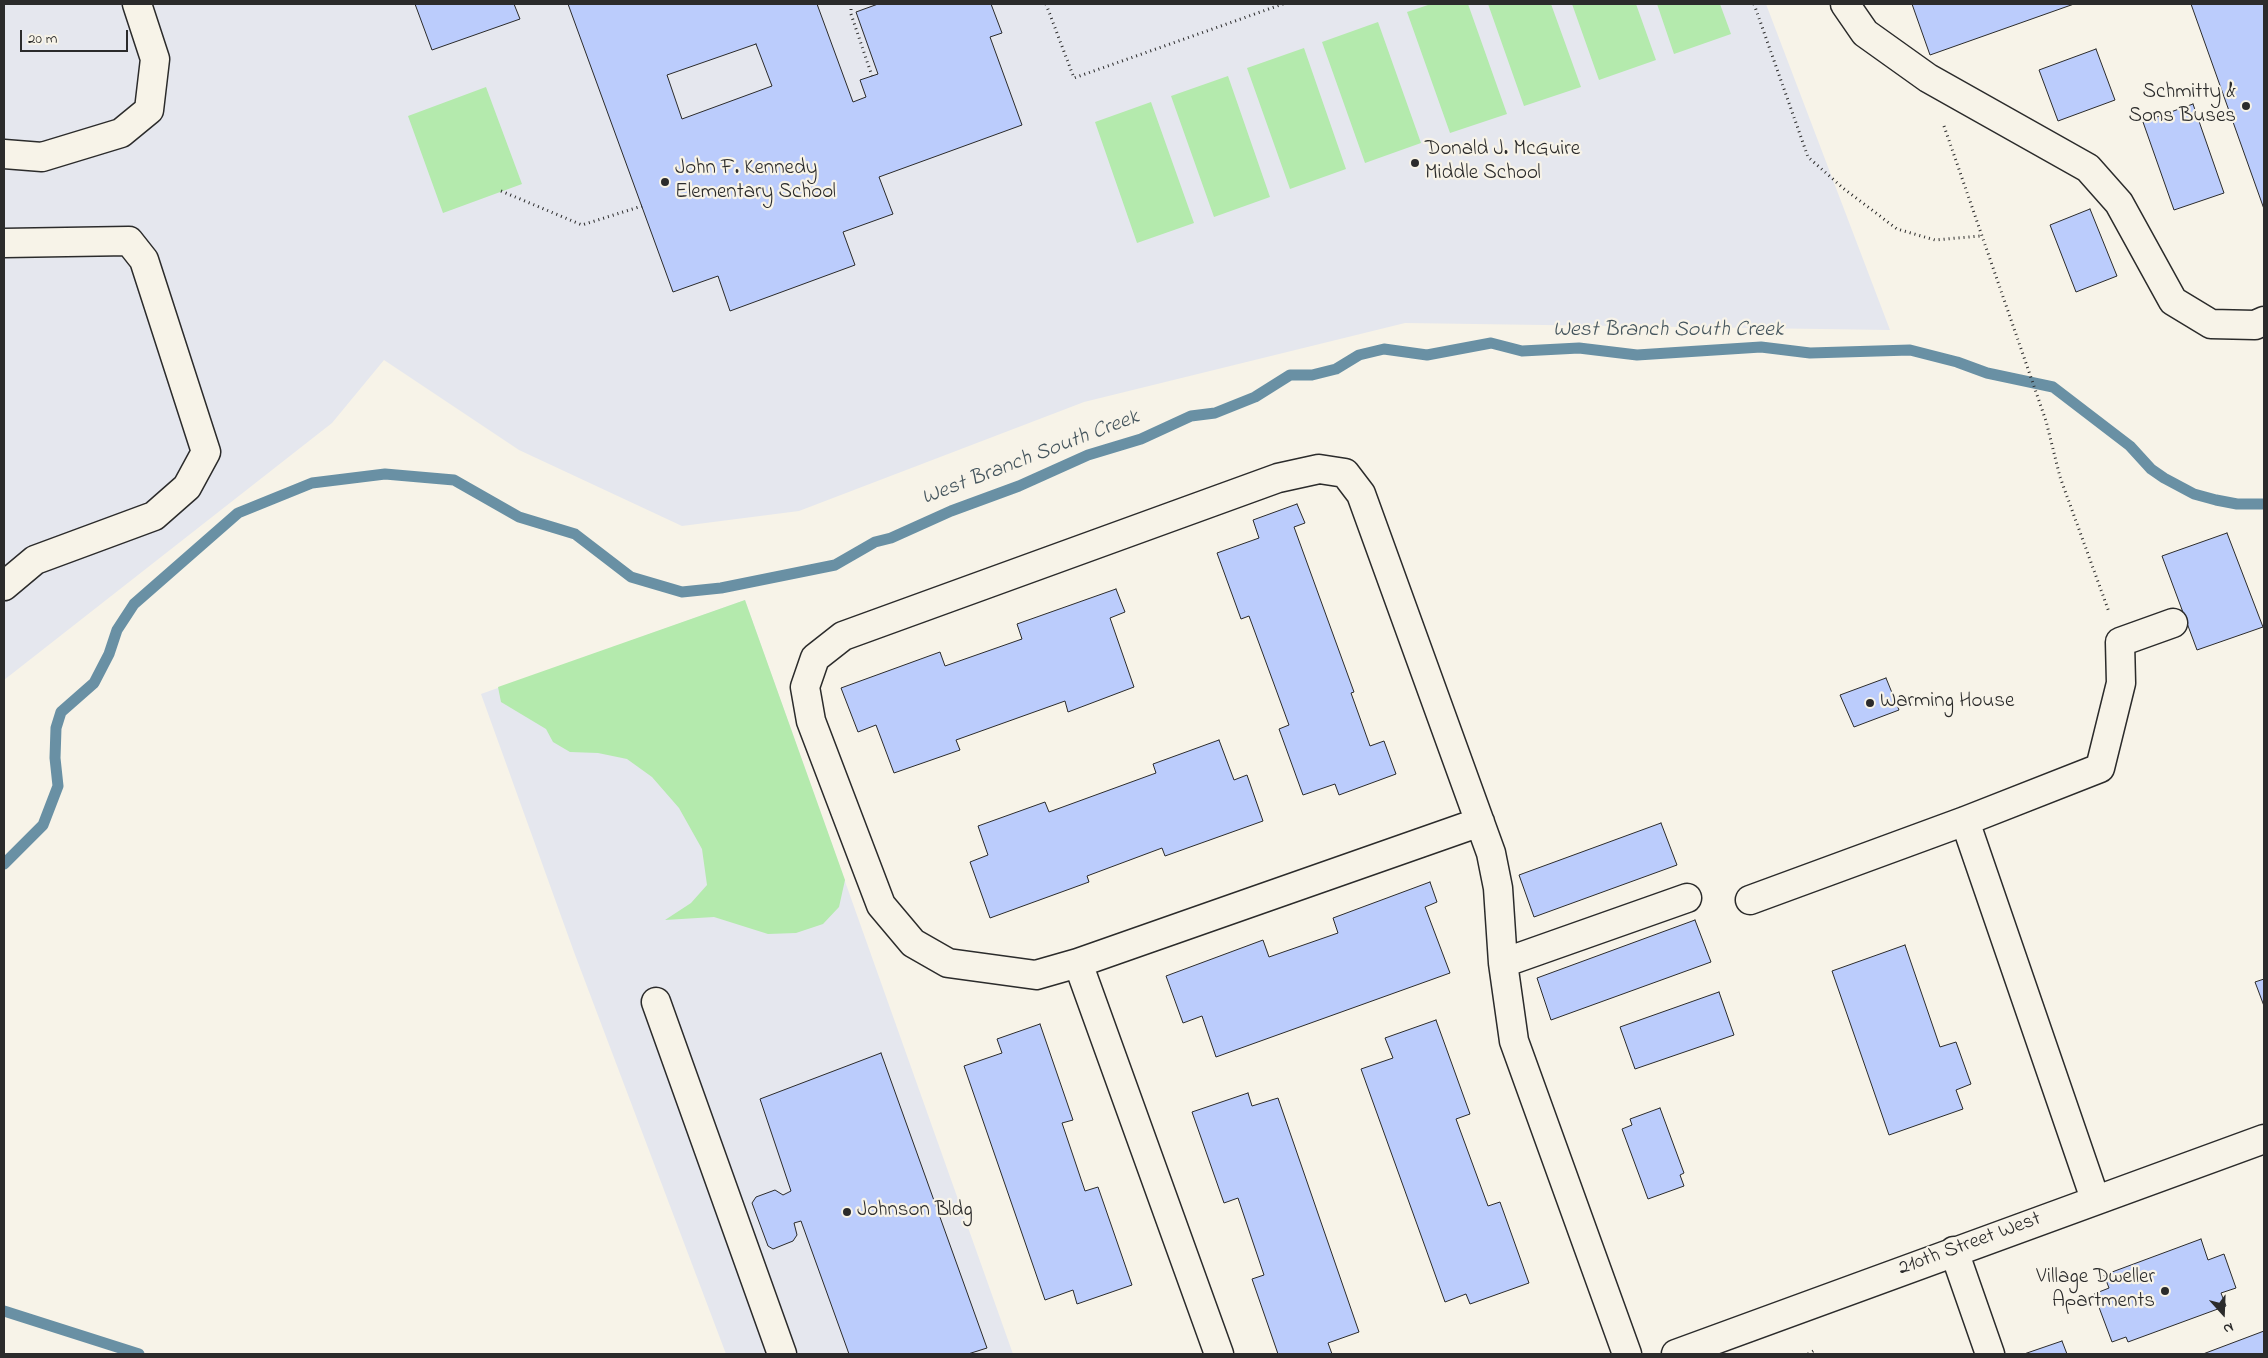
<!DOCTYPE html>
<style>
body{margin:0}
#map{position:relative;width:2268px;height:1358px;overflow:hidden;background:#f7f3e8;font-family:"Indie Flower",sans-serif}
canvas{display:block}
.frame{position:absolute;inset:0;border:5px solid #2b2b2b;pointer-events:none}
.north{position:absolute;left:2198px;top:1288px;width:50px;height:50px;-webkit-text-stroke:4px #f7f3e8;paint-order:stroke;rotate:160deg;font-size:14px;font-weight:700;line-height:20px;text-align:center;color:#2b2b2b}
.north::after{content:'';display:block;margin:auto;width:18px;height:22px;background:#2b2b2b;clip-path:polygon(50% 0,100% 100%,50% 72%,0 100%)}
.scale{position:absolute;left:20px;top:30px;width:108px;height:22px;box-sizing:border-box;border:2px solid #2b2b2b;border-top:0;padding-left:6px;font-size:15px;line-height:18px;white-space:nowrap;color:#2b2b2b;-webkit-text-stroke:4px #f7f3e8;paint-order:stroke}
</style>
<div id="map">
<canvas width="2268" height="1358"></canvas>
<div class="frame"></div>
<div class="north">N</div>
<div class="scale">20 m</div>
</div>
<script>
const g = document.querySelector('canvas').getContext('2d');
g.lineJoin = 'round';
function paint(path, color) {
  g.fillStyle = color;
  g.fill(path, 'evenodd');
}
function poly(rows) {
  const path = new Path2D();
  for (const r of rows) {
    path.moveTo(r[0], r[1]);
    for (let i = 2; i < r.length; i += 2) path.lineTo(r[i], r[i + 1]);
  }
  return path;
}
function stroke(path, color, width, dash) {
  g.strokeStyle = color;
  g.lineWidth = width;
  g.lineCap = dash ? 'butt' : 'round';
  g.setLineDash(dash || []);
  g.stroke(path);
}
function label(font, color, halo, rows, align = 'center') {
  g.font = font + ' "Indie Flower",sans-serif';
  g.lineWidth = 4.5;
  g.setLineDash([]);
  g.textBaseline = 'middle';
  g.strokeStyle = halo;
  g.fillStyle = color;
  for (const [text, x, y, turn = 0] of rows) {
    g.save();
    g.translate(x, y);
    g.rotate((+turn || 0) * Math.PI / 180);
    g.textAlign = isNaN(turn) ? turn : align;
    if (halo) g.strokeText(text, 0, 0);
    g.fillText(text, 0, 0);
    g.restore();
  }
}
paint(poly([
 [4,4,1766,4,1890,330,1405,323,1084,402,799,511,682,526,519,450,384,360,332,423,4,680],
 [745,600,1013,1354,726,1354,574,952,481,694]
]), '#e5e7ee');
paint(poly([
 [1431,4,1468,4,1507,114,1450,133,1407,12],
 [1488,4,1551,4,1581,87,1524,106],
 [1572,4,1636,4,1656,60,1599,80],
 [1657,4,1720,4,1731,34,1674,54],
 [1378,22,1421,143,1365,163,1322,42],
 [1304,48,1346,169,1290,189,1247,68],
 [1228,76,1270,197,1214,217,1171,96],
 [486,87,522,184,443,213,408,116],
 [1151,102,1194,223,1137,243,1095,122],
 [745,600,845,880,839,907,823,924,796,933,768,934,714,917,665,920,691,903,707,885,702,849,679,808,652,777,627,759,598,753,570,752,553,742,546,729,501,702,498,687]
]), '#b4eaad');
stroke(poly([
 [4,864,43,825,58,786,55,758,56,728,61,712,94,683,109,654,117,630,134,604,238,513,312,483,385,474,454,480,519,517,575,534,631,577,682,592,721,588,835,565,875,542,891,538,951,511,1019,486,1088,455,1141,439,1191,416,1215,413,1255,397,1290,375,1312,375,1336,369,1359,355,1384,349,1427,355,1491,343,1522,351,1579,348,1637,355,1761,347,1810,353,1910,350,1957,362,1987,373,2053,387,2130,446,2151,469,2164,478,2194,494,2216,500,2237,504,2264,504],
 [4,1311,139,1354]
]), '#6990a4', 11);
const building = poly([
 [415,4,514,4,520,19,432,50,415,4],
 [568,4,817,4,853,102,866,97,860,80,878,74,856,12,878,4,991,4,1002,33,990,37,1022,125,879,177,893,214,843,232,855,265,730,311,718,276,673,292,568,4],
 [756,44,772,86,682,119,667,75,756,44],
 [1912,4,2074,4,1930,55,1912,4],
 [2191,4,2264,4,2264,209,2191,4],
 [2096,49,2115,100,2058,121,2039,70,2096,49],
 [2193,104,2224,193,2174,210,2143,122,2193,104],
 [2090,209,2117,276,2076,292,2050,225,2090,209],
 [1297,504,1305,523,1294,527,1354,692,1351,693,1370,746,1384,741,1396,774,1339,795,1335,784,1303,795,1279,729,1289,725,1249,616,1241,619,1217,553,1259,538,1253,520,1297,504],
 [2227,533,2263,627,2197,650,2162,556,2227,533],
 [1116,589,1125,612,1110,618,1134,687,1068,712,1065,701,956,740,960,750,894,773,876,725,858,732,841,688,940,652,945,666,1022,639,1017,624,1116,589],
 [1886,678,1899,710,1854,727,1840,695,1886,678],
 [1219,740,1234,780,1247,775,1263,821,1165,856,1162,848,1087,876,1089,882,990,918,970,862,988,855,978,826,1045,802,1049,812,1156,773,1153,764,1219,740],
 [1661,823,1677,865,1534,917,1519,875,1661,823],
 [1430,882,1437,902,1425,907,1450,973,1216,1057,1202,1016,1183,1023,1166,976,1263,940,1269,957,1338,933,1333,918,1430,882],
 [1695,920,1711,962,1551,1020,1537,978,1695,920],
 [1905,945,1940,1047,1956,1042,1971,1084,1956,1090,1963,1109,1889,1135,1832,971,1905,945],
 [2264,979,2264,1006,2255,982,2264,979],
 [1719,992,1734,1035,1635,1069,1620,1027,1719,992],
 [1436,1020,1470,1114,1456,1119,1488,1206,1500,1202,1529,1283,1470,1304,1466,1294,1445,1302,1361,1069,1393,1058,1385,1038,1436,1020],
 [1040,1024,1073,1120,1062,1123,1085,1191,1098,1187,1132,1285,1077,1304,1073,1290,1045,1300,964,1066,1002,1053,997,1039,1040,1024],
 [881,1053,987,1348,968,1354,849,1354,801,1221,794,1223,797,1235,793,1241,773,1249,768,1246,752,1203,756,1197,775,1190,783,1195,791,1191,760,1099,881,1053],
 [1248,1093,1252,1106,1278,1098,1359,1332,1328,1343,1332,1354,1278,1354,1252,1279,1264,1275,1238,1198,1224,1203,1192,1112,1248,1093],
 [1660,1108,1684,1173,1680,1175,1684,1186,1648,1199,1622,1129,1632,1125,1630,1119,1660,1108],
 [2201,1239,2208,1260,2224,1254,2236,1288,2221,1293,2226,1306,2128,1342,2126,1337,2112,1342,2094,1294,2109,1288,2104,1275,2201,1239],
 [2264,1331,2264,1354,2203,1354,2264,1331],
 [2062,1341,2067,1354,2024,1354,2062,1341]
]);
paint(building, '#bbccfc');
stroke(building, '#2b2b2b', 1);
const minor = poly([
 [1845,4,1865,33,1928,78,2088,168,2119,203,2173,301,2211,324,2255,325,2264,321],
 [4,154,42,157,121,133,149,110,155,59,137,4],
 [4,243,129,241,144,260,206,452,187,487,154,516,35,560,4,586],
 [1965,821,2095,1199],
 [1750,900,1965,821,2100,768,2121,683,2120,642,2173,623],
 [1078,963,1480,822],
 [1503,963,1687,898],
 [656,1002,782,1354],
 [1954,1251,1990,1354],
 [1219,1354,1078,963,1036,975,948,963,913,943,881,905,811,721,805,687,815,658,843,636,1278,478,1319,469,1345,473,1361,494,1491,853,1498,888,1503,963,1514,1041,1627,1354],
 [1676,1354,2264,1139]
]);
stroke(minor, '#2b2b2b', 31);
stroke(poly([
 [851,4,851,14,872,76],
 [1046,4,1074,78,1283,4],
 [1754,4,1808,157,1843,188,1897,229,1935,240,1980,236],
 [1944,126,2046,421,2060,477,2109,612],
 [501,191,582,225,642,206],
 [1808,1354,1815,1350]
]), '#2b2b2b', 3, [1, 4]);
stroke(minor, '#f7f3e8', 28);
for (const [x, y, r, color] of [
 [2246,106,5,"#2b2b2b"],
 [1415,163,5,"#2b2b2b"],
 [665,182,5,"#2b2b2b"],
 [1870,703,5,"#2b2b2b"],
 [847,1212,5,"#2b2b2b"],
 [2165,1291,5,"#2b2b2b"]
]) {
  const dot = new Path2D();
  dot.arc(x, y, r, 0, 2 * Math.PI);
  g.fillStyle = color;
  g.fill(dot);
  stroke(dot, '#f7f3e8', 2);
}
label('21px', '#2b2b2b', '#f7f3e8', [
 ["Schmitty &",2236,94,"right"],
 ["Sons Buses",2236,118,"right"],
 ["Donald J. McGuire",1425,151],
 ["Middle School",1425,175],
 ["John F. Kennedy",675,170],
 ["Elementary School",675,194],
 ["Warming House",1880,703],
 ["Johnson Bldg",857,1212],
 ["Village Dweller",2155,1279,"right"],
 ["Apartments",2155,1303,"right"]
], 'left');
label('21px', '#2b2b2b', '#f7f3e8', [
 ["210th Street West",1970,1245,-20]
]);
label('italic 22px', '#45555d', '#f7f3e8', [
 ["West Branch South Creek",1668,331],
 ["West Branch South Creek",1031,459,-21]
]);
</script>
